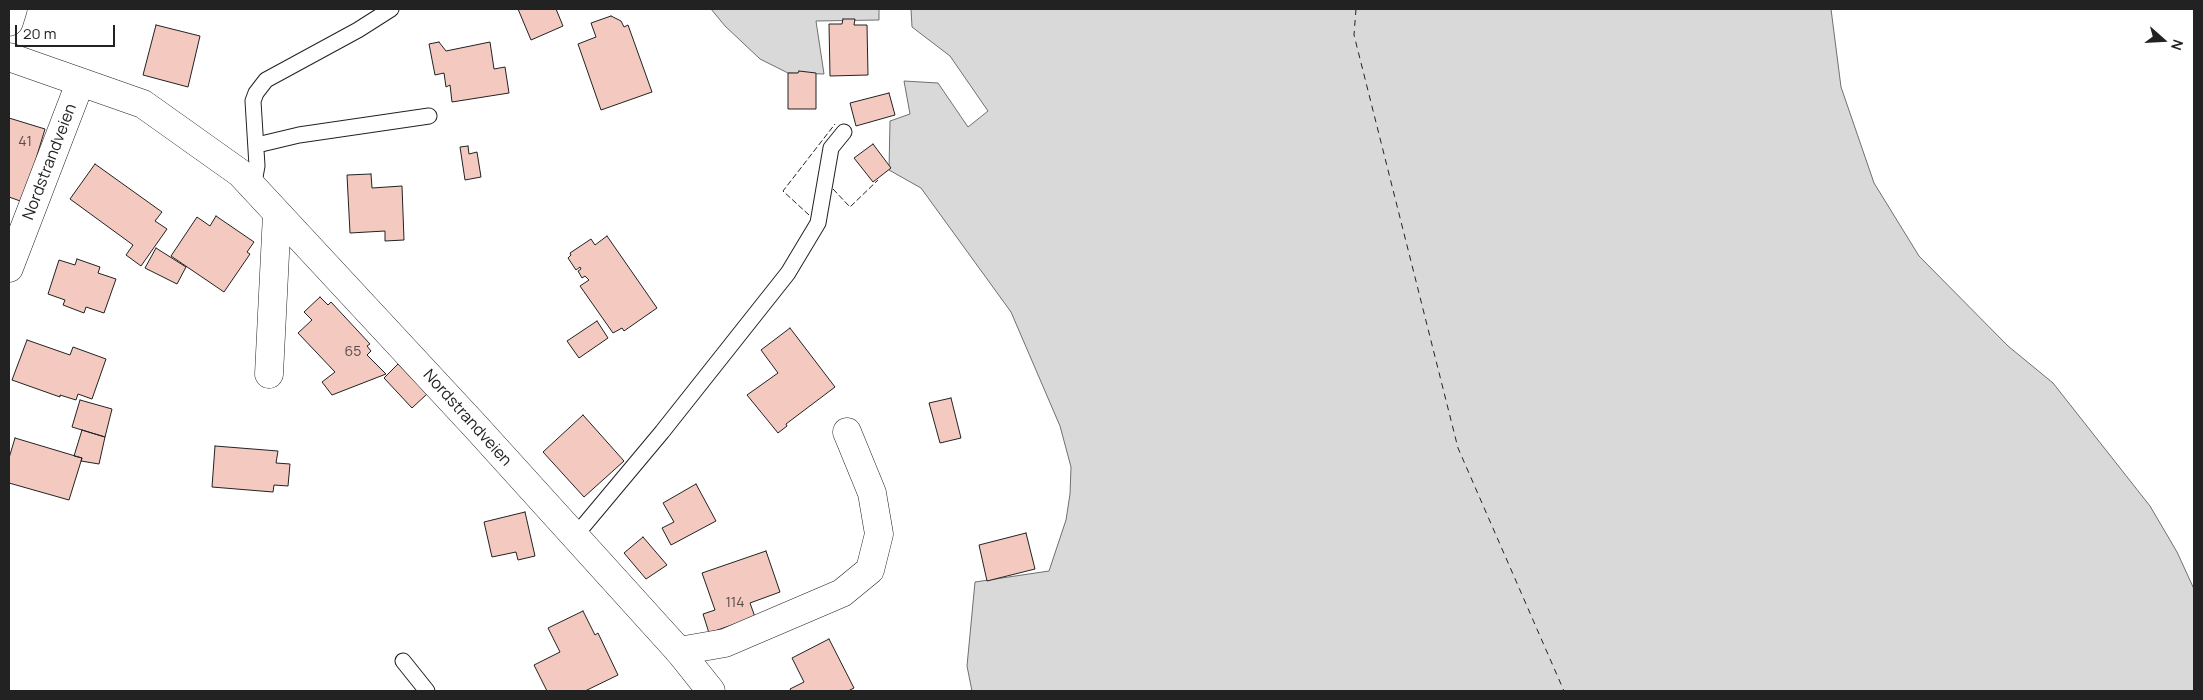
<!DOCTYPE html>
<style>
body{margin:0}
#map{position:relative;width:2203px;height:700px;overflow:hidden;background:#fff;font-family:Manrope,sans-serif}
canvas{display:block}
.frame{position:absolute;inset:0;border:10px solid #222;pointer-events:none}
.north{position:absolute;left:2138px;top:15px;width:50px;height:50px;-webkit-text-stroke:4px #fff;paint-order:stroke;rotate:109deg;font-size:14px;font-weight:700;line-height:20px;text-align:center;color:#222}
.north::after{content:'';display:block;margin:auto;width:18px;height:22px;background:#222;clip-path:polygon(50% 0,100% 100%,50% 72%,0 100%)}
.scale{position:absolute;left:15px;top:25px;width:100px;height:22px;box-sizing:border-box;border:2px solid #222;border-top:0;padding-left:6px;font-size:15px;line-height:18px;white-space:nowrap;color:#222;-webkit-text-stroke:4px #fff;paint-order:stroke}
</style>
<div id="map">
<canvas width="2203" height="700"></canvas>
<div class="frame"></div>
<div class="north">N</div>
<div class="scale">20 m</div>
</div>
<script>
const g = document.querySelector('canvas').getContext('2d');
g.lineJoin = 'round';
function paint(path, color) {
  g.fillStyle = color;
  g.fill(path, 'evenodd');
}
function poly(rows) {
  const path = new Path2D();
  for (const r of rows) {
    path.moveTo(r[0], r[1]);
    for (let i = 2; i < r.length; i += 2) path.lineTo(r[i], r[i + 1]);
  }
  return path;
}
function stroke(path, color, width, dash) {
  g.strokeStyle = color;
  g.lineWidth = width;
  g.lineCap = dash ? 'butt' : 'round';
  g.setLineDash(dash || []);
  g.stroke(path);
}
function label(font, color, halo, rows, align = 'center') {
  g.font = font + ' Manrope,sans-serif';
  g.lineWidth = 4;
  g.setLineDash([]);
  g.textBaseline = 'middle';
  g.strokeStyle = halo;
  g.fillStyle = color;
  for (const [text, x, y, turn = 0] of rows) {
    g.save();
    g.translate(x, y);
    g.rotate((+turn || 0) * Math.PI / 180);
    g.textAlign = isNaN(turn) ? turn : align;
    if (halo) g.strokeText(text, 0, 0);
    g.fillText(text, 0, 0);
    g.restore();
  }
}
const water = poly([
 [711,9,879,9,879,20,816,21,824,74,788,73,760,59,725,26,711,9],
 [911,9,1831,9,1841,87,1874,183,1919,256,2008,346,2053,383,2150,506,2177,552,2194,589,2194,691,972,691,967,666,975,582,1049,571,1066,520,1070,494,1071,467,1060,426,1011,312,921,188,889,170,890,121,910,114,904,81,938,83,968,127,988,111,950,56,912,27,911,9]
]);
paint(water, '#d9d9d9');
stroke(water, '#6f6f6f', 1);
stroke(poly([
 [1356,9,1354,35,1458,448,1564,691]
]), '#222', 1, [6, 5]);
const building = poly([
 [518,9,556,9,563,26,531,40,518,9],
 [611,16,621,21,624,27,628,25,652,92,601,110,578,44,596,37,591,23,611,16],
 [843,19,855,19,854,25,867,25,868,75,830,76,829,24,842,24,843,19],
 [156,25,200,36,188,87,143,75,156,25],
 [439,42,446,51,490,42,494,69,505,67,509,93,452,102,450,85,446,87,444,73,435,75,429,44,439,42],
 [799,71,816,73,816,109,788,109,788,73,798,73,799,71],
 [889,93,895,115,856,126,850,103,889,93],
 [9,118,45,129,23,202,9,197,9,118],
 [873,144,891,168,873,182,854,158,873,144],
 [468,146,469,154,477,152,481,177,465,180,460,147,468,146],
 [95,164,162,212,155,221,167,229,141,266,126,255,133,245,70,199,95,164],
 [371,174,372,188,402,186,404,240,385,241,385,231,350,233,347,175,371,174],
 [216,216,254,242,247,252,250,254,224,292,171,256,197,217,210,226,216,216],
 [607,236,657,308,624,331,622,328,613,333,580,286,589,280,585,276,582,278,578,271,581,269,580,267,576,270,568,258,571,255,570,253,591,239,595,245,607,236],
 [156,248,186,267,177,284,145,268,156,248],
 [77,259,100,267,98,273,116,279,104,313,86,307,84,313,63,305,65,300,48,294,59,260,75,265,77,259],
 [320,297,328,305,331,302,370,344,367,346,371,351,367,355,386,374,332,395,322,382,335,372,298,333,312,320,304,312,320,297],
 [597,321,608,338,579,358,567,341,597,321],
 [790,328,835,387,786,424,787,426,778,433,747,395,778,373,761,350,790,328],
 [27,340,70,355,73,347,106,359,92,399,78,394,76,400,60,395,60,397,12,380,27,340],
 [398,364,427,394,412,408,384,378,398,364],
 [951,398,961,438,940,443,929,403,951,398],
 [80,400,112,409,105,437,72,427,80,400],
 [583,415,624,461,584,497,543,452,583,415],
 [82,430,105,437,99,464,81,461,82,458,74,456,82,430],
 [15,438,82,458,69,500,9,483,9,458,15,438],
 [215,446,278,451,276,463,290,464,288,486,274,485,273,492,212,487,215,446],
 [696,484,716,521,671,545,662,528,674,522,663,503,696,484],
 [525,512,535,556,518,560,516,552,492,557,484,522,525,512],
 [1026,533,1035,569,987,581,979,545,1026,533],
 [643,537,667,565,646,579,624,553,643,537],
 [766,551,780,592,750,603,755,617,709,633,703,614,715,610,702,573,766,551],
 [583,611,595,635,598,633,618,675,585,691,547,691,534,665,560,652,548,628,583,611],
 [829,639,854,688,848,691,791,691,790,689,804,682,792,658,829,639]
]);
paint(building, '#f3c9c0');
stroke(building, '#222', 1);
const service = poly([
 [257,145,299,135,429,116],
 [253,188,257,166,253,101,256,93,266,80,358,30,391,9],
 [575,536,662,432,788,273,818,223,831,148,844,132],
 [403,661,427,691]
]);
const minor = poly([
 [9,22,13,9],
 [9,268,80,83],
 [269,374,277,214],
 [679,651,725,643,842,593,870,570,879,534,872,493,847,432]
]);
const tertiary = poly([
 [9,57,143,104,240,173,476,427,679,651,711,691]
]);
stroke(service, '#222', 17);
stroke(minor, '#222', 29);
stroke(tertiary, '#222', 29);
stroke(service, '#fff', 15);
stroke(minor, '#fff', 28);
stroke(tertiary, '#fff', 28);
stroke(poly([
 [833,189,850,207,878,180],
 [809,215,783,191,835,124]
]), '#222', 1, [6, 2.5]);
label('14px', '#564c4a', null, [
 ["41",25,142],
 ["65",353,352],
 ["114",735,603]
]);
label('16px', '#222', '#fff', [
 ["Nordstrandveien",50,162,-69],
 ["Nordstrandveien",467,418,48]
]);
</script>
